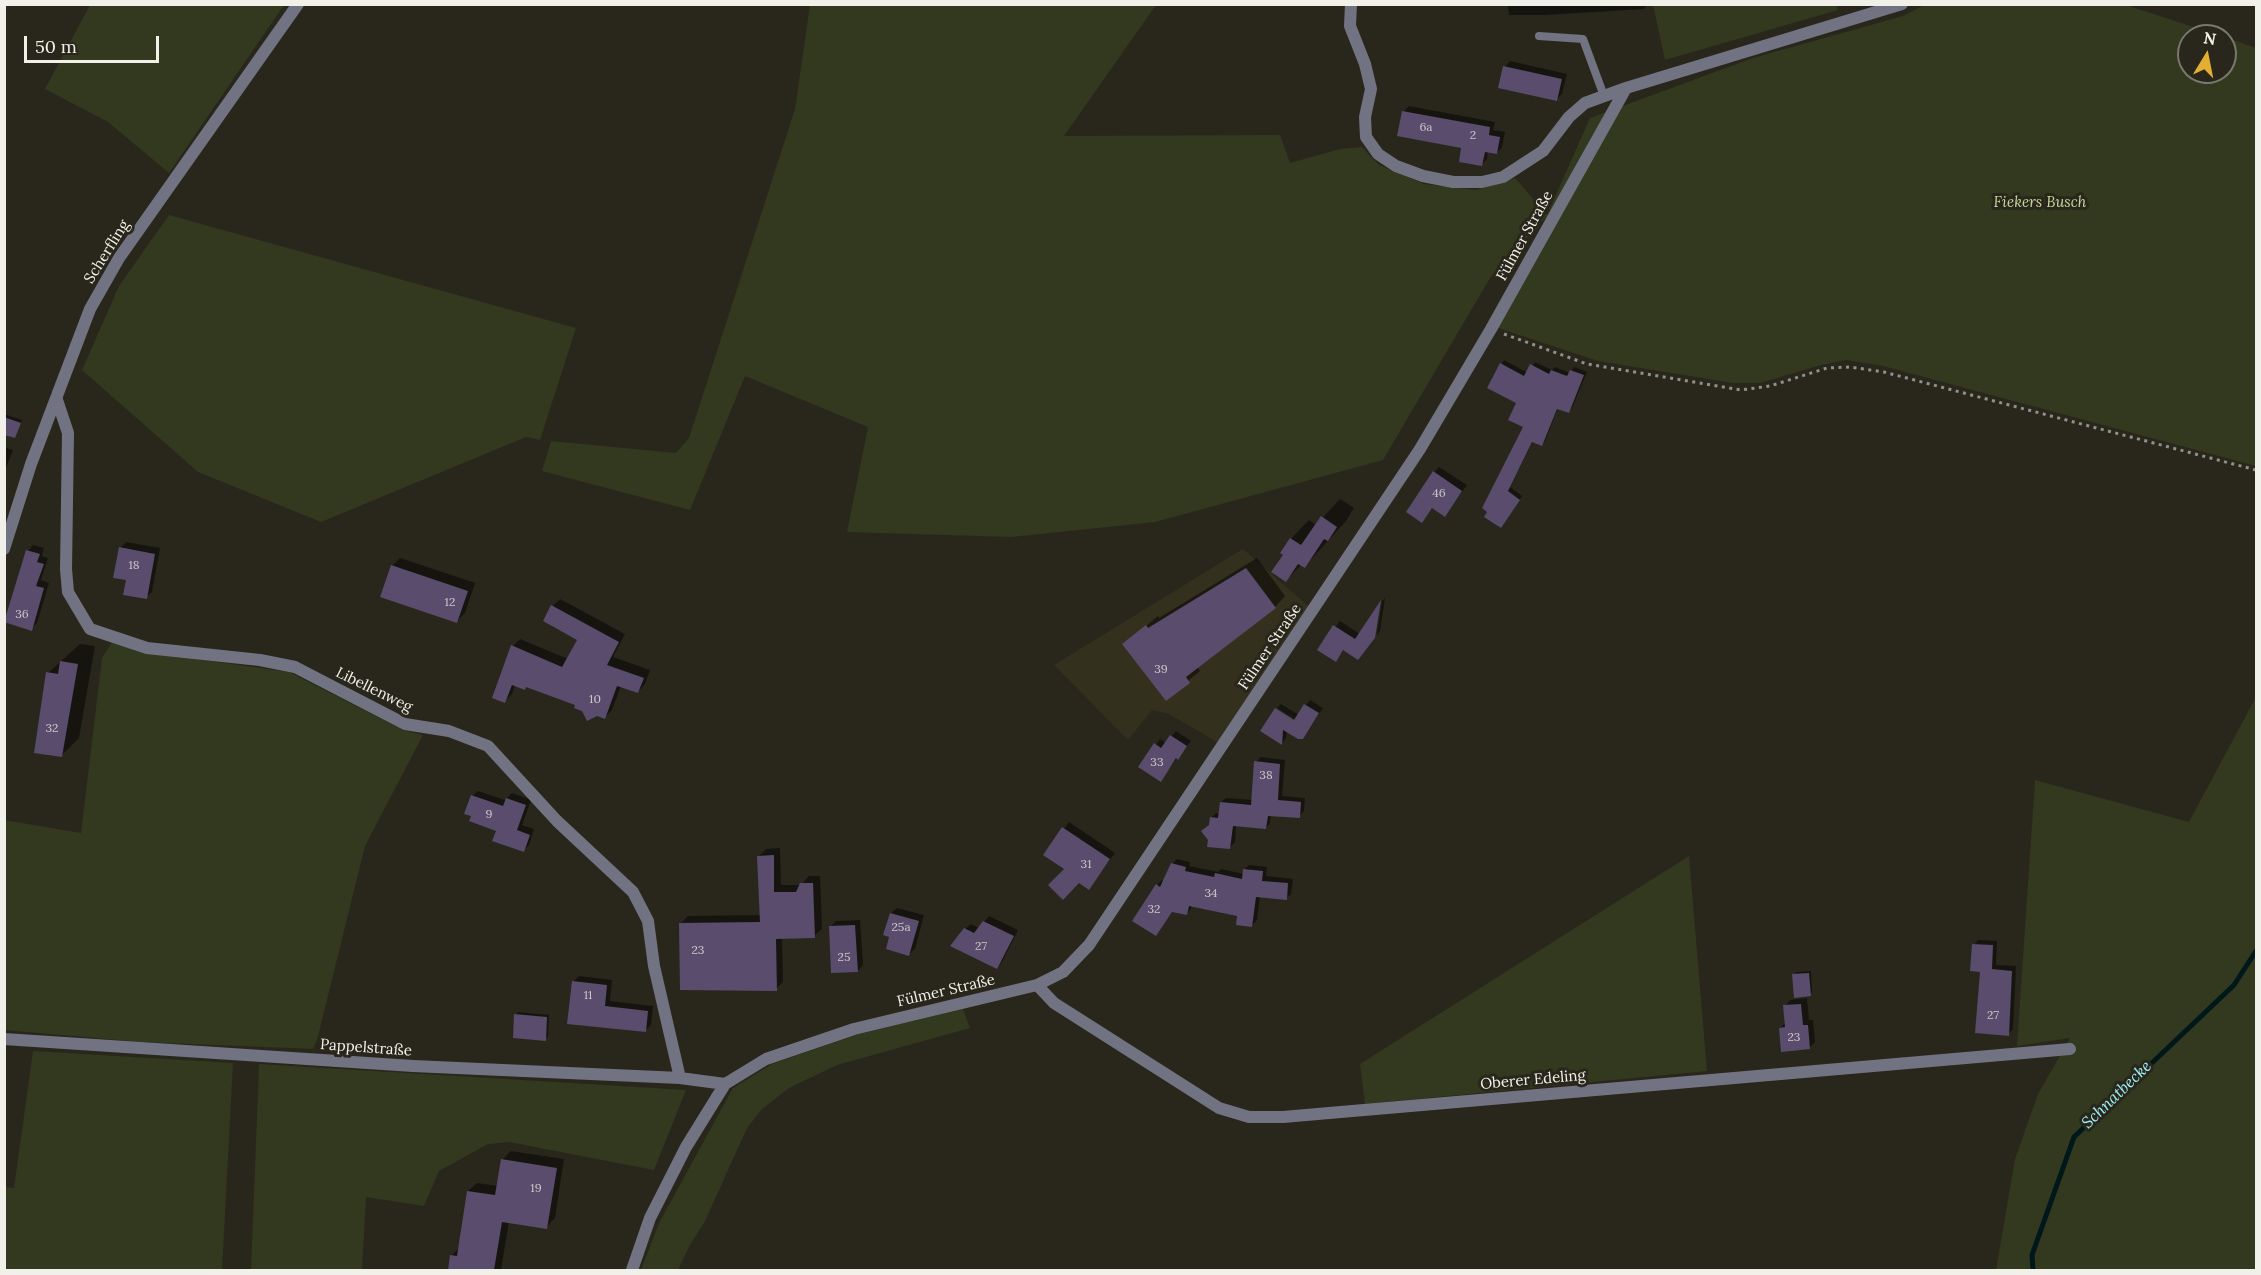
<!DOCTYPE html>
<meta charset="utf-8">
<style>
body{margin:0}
#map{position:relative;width:2261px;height:1275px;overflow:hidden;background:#29271c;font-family:Lora,serif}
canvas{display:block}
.frame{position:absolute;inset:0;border:6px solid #f2f1e9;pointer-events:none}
.north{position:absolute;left:2177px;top:24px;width:60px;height:60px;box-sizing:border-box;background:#29271c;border:2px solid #79786e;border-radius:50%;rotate:10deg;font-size:16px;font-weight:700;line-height:24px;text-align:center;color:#f2f1e9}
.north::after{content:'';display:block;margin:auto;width:21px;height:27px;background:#e2af34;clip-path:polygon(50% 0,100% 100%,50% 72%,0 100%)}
.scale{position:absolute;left:24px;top:36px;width:135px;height:27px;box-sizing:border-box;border:3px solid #f2f1e9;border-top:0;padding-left:8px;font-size:18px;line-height:21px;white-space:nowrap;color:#f2f1e9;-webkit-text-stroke:4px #29271c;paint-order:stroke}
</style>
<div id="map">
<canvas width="2261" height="1275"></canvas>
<div class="frame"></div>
<div class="north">N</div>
<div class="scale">50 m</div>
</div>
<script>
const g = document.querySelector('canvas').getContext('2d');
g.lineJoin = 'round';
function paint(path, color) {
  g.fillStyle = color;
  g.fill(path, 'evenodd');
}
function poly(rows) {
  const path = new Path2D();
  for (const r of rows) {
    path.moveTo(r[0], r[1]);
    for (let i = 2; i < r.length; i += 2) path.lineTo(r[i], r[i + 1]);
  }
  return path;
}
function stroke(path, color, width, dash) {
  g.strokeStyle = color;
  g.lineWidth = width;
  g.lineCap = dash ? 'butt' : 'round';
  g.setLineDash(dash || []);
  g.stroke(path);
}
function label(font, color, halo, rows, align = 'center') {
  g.font = font + ' Lora,serif';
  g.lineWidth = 6;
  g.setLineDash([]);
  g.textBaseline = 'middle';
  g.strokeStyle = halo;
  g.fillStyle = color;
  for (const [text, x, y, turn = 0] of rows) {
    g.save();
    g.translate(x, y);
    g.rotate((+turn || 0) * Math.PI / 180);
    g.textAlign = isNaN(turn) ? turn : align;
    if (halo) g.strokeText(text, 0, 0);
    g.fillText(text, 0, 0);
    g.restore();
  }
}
paint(poly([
 [1243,549,1308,606,1217,742,1169,714,1152,710,1128,740,1054,665]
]), '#34301e');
paint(poly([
 [90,5,90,4,284,5,169,173,108,122,45,89],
 [810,5,1156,5,1064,136,1280,135,1290,163,1340,149,1362,147,1379,165,1424,184,1476,190,1515,178,1547,215,1590,118,1753,58,1903,16,1924,5,2126,5,2221,36,2189,36,2189,72,2225,72,2225,37,2256,48,2256,466,1883,366,1846,360,1821,365,1760,383,1733,383,1598,361,1498,328,1546,217,1490,278,1383,460,1155,522,1011,537,847,532,868,427,745,376,690,510,542,471,551,441,676,453,689,438,795,109],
 [1837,5,1838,10,1665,60,1653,5],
 [169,215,576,328,540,440,526,437,321,522,198,472,82,370,119,286],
 [113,641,145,652,289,672,403,730,423,735,365,846,317,1040,313,1049,141,1042,5,1030,4,820,81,833,102,658],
 [2256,697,2256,1270,1996,1270,2015,1159,2038,1094,2070,1038,2017,1046,2035,780,2189,822],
 [1689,856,1707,1071,1365,1104,1360,1064],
 [963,1009,970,1028,837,1065,789,1088,762,1109,747,1128,705,1221,690,1245,678,1270,641,1270,659,1223,733,1088,772,1064,859,1034],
 [33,1051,233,1063,222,1270,5,1270,5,1187,14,1188],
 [259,1064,686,1090,654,1170,509,1142,488,1144,439,1171,424,1206,366,1197,362,1270,251,1270]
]), '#32391f');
paint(poly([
 [1508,4,1648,4,1644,9,1546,15,1509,15],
 [1510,61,1567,74,1562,94,1556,100,1505,67],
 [1409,106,1495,122,1493,130,1505,132,1502,147,1497,153,1488,151,1487,159,1482,164,1463,147,1403,112],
 [1504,360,1528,373,1535,362,1552,370,1555,367,1570,373,1574,367,1587,372,1572,408,1569,411,1558,408,1545,441,1542,444,1533,441,1510,487,1522,496,1504,523,1486,517,1525,426,1518,402,1489,387],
 [4,414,22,420,15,437,4,433],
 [4,447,13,450,4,473],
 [1439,467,1467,485,1445,515,1433,507,1422,521,1434,472],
 [1340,499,1354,508,1346,521,1305,566,1302,564,1286,580,1285,554,1291,539,1309,520,1316,525],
 [126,542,160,548,152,592,146,597,128,579,120,548],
 [33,545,44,548,42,556,48,558,41,580,49,583,37,623,31,629,28,551],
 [400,558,475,583,465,613,457,621,392,566],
 [1257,558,1285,596,1275,607,1197,667,1200,671,1166,699,1124,644,1158,616,1159,618],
 [1385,598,1380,631,1377,635,1382,601],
 [560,599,625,634,613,657,650,670,645,684,638,692,621,686,612,710,605,717,577,704,527,686,525,688,515,685,512,694,505,701,513,646,520,639,568,659,579,640,553,606],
 [1378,607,1373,641,1368,647,1344,649,1335,660,1319,649,1340,621,1360,634],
 [80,644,95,646,79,738,61,756,48,673],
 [1310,700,1323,708,1303,737,1287,730,1286,738,1282,743,1262,731,1299,726,1301,723,1277,708,1281,704,1299,715],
 [1176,731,1191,741,1160,780,1140,767,1160,739,1166,743],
 [1261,757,1285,760,1282,796,1305,798,1304,811,1299,816,1271,814,1270,823,1266,828,1236,825,1235,842,1230,847,1210,825,1211,818,1216,813,1220,814,1221,802,1226,798,1253,800,1256,762],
 [478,791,505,800,512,793,531,800,522,825,534,829,529,845,524,850,498,830,472,796],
 [1069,822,1115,853,1089,888,1045,854],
 [780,848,781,885,801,885,809,876,820,876,822,929,814,936,782,937,783,982,776,989,681,923,688,916,761,915,759,856,766,849],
 [1177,859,1190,862,1189,866,1218,872,1221,869,1244,874,1244,870,1249,865,1267,867,1266,876,1293,879,1291,894,1286,899,1260,896,1257,920,1252,925,1239,915,1193,905,1187,914,1173,911,1156,934,1157,885,1162,880,1164,882,1172,864],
 [897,908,924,915,915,949,909,954,891,936,891,913],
 [989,916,1018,930,1002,962,997,967,965,929,971,924,979,928],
 [860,920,863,965,858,971,830,927,836,921],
 [1978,940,1997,941,1996,965,2016,966,2013,1029,2008,1034,1982,970,1974,945],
 [1811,971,1812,992,1810,995,1794,975,1796,972],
 [579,976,612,980,610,1001,653,1006,651,1025,645,1031,569,1022,573,982],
 [1807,998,1809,1020,1813,1020,1815,1042,1809,1048,1780,1028,1786,1022,1785,1006,1790,1000],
 [518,1012,549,1015,548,1037,545,1039,516,1015],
 [511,1151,564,1159,555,1218,546,1227,509,1221,501,1270,449,1270,451,1256,460,1247,468,1191,477,1183,498,1186,502,1160]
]), '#0007');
stroke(poly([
 [2033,1270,2032,1255,2074,1137,2234,985,2256,951]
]), '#001819', 5);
paint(poly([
 [1503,66,1562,79,1557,101,1498,88],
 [1402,111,1490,127,1489,135,1500,137,1497,154,1485,152,1482,166,1459,162,1461,148,1397,136],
 [1500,363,1524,376,1530,364,1549,374,1551,370,1567,376,1570,370,1584,375,1569,413,1557,409,1542,446,1532,442,1508,491,1520,500,1501,528,1484,517,1487,512,1482,508,1523,427,1508,420,1516,403,1487,388],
 [4,417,21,423,15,438,4,435],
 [1433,471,1462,491,1445,517,1432,508,1422,523,1406,512],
 [1321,516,1337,527,1328,541,1324,539,1305,568,1298,564,1286,582,1271,572,1283,555,1280,553,1290,538,1301,545],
 [119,547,155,554,147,599,123,595,126,580,113,578],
 [26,550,40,554,37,562,44,564,36,586,44,588,32,631,4,622],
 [391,565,468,591,457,623,380,597],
 [1246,568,1276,608,1186,677,1190,683,1166,701,1122,644,1146,625,1148,628],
 [1381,600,1375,638,1358,660,1343,650,1336,662,1317,650,1333,625,1355,639],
 [551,605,619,642,607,665,644,678,638,693,617,686,605,719,597,716,587,721,582,711,574,708,575,705,526,687,525,690,512,685,505,703,492,698,511,645,562,667,577,640,543,621],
 [60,661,78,664,62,757,34,753,46,672,58,674],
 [1304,704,1319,713,1303,739,1298,739,1283,730,1282,745,1260,731,1275,708,1294,720],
 [1170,735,1187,746,1178,760,1176,758,1161,782,1138,767,1154,743,1161,748],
 [1254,761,1280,764,1278,800,1301,802,1300,818,1268,816,1266,829,1233,826,1230,849,1207,847,1208,840,1201,831,1209,825,1210,817,1218,818,1220,802,1251,805],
 [471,795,503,806,506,798,526,805,517,830,530,835,524,852,492,841,496,831,469,821,471,816,464,814],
 [1062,827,1110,859,1089,890,1079,883,1063,900,1048,885,1064,869,1043,855],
 [774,855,774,892,796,892,800,883,813,883,815,938,776,939,777,991,680,990,679,923,760,922,757,856],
 [1171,863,1186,867,1185,871,1214,877,1215,873,1242,879,1243,869,1263,871,1262,881,1288,883,1287,900,1256,897,1252,927,1236,925,1237,916,1189,906,1187,915,1172,912,1156,936,1132,921,1156,884,1160,887],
 [890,913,919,921,909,956,886,949,889,937,883,935],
 [983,921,1014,936,997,969,950,946,964,928,974,933],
 [855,925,858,972,831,973,829,926],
 [1972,944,1993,945,1992,969,2012,971,2009,1036,1975,1033,1980,972,1970,971],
 [1809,973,1811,996,1794,998,1792,974],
 [572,981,607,985,605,1006,648,1011,646,1032,567,1024],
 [1801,1004,1803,1025,1808,1025,1810,1049,1781,1052,1779,1028,1785,1027,1783,1005],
 [514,1014,547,1017,546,1041,513,1038],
 [501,1159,557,1168,547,1229,502,1222,494,1270,448,1270,450,1255,457,1256,467,1191,495,1195]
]), '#594c6c');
stroke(poly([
 [1504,334,1587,364,1741,390,1770,386,1827,368,1850,367,1884,372,2256,470]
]), '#929087', 3, [3, 4.5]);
stroke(poly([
 [1539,36,1583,39,1604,96]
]), '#727382', 8);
stroke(poly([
 [1351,4,1350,26,1365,64,1371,89,1365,117,1366,137,1378,154,1396,166,1423,176,1453,182,1482,182,1503,177,1543,151,1569,117,1585,103,1626,88],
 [57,400,68,433,66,569,68,592,90,629,147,648,260,660,295,667,405,724,449,731,488,746,557,821,633,892,648,921,654,966,680,1078],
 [4,549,31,464,90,309,119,258,298,4],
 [1037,985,1054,1003,1219,1108,1249,1117,1283,1117,2070,1049],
 [4,1039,413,1066,680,1078,725,1084],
 [632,1270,650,1218,686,1147,725,1084,766,1059,854,1029,1037,985,1063,972,1089,945,1420,449,1491,329,1626,88,1902,4]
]), '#727382', 12);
label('12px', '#ccc8ca', null, [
 ["6a",1426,128],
 ["2",1473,136],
 ["46",1439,494],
 ["18",134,566],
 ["12",450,603],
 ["36",22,615],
 ["39",1161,670],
 ["10",595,700],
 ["32",52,729],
 ["33",1157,763],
 ["38",1266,776],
 ["9",489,815],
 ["31",1086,865],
 ["34",1211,894],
 ["32",1154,910],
 ["25a",901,928],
 ["27",981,947],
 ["23",698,951],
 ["25",844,958],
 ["11",588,996],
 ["27",1993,1016],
 ["23",1794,1038],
 ["19",536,1189]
]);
label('italic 15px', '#c6d79a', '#29271c', [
 ["Fiekers Busch",2040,203]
]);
label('15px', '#f2f1e9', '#29271c', [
 ["Fülmer Straße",1525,236,-61],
 ["Scherfling",107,252,-58],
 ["Fülmer Straße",1270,647,-56],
 ["Libellenweg",374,690,26],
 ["Fülmer Straße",946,991,-13],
 ["Pappelstraße",366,1048,4],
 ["Oberer Edeling",1533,1080,-5]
]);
label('italic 16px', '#9df2f5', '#29271c', [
 ["Schnatbecke",2117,1095,-44]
]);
</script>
